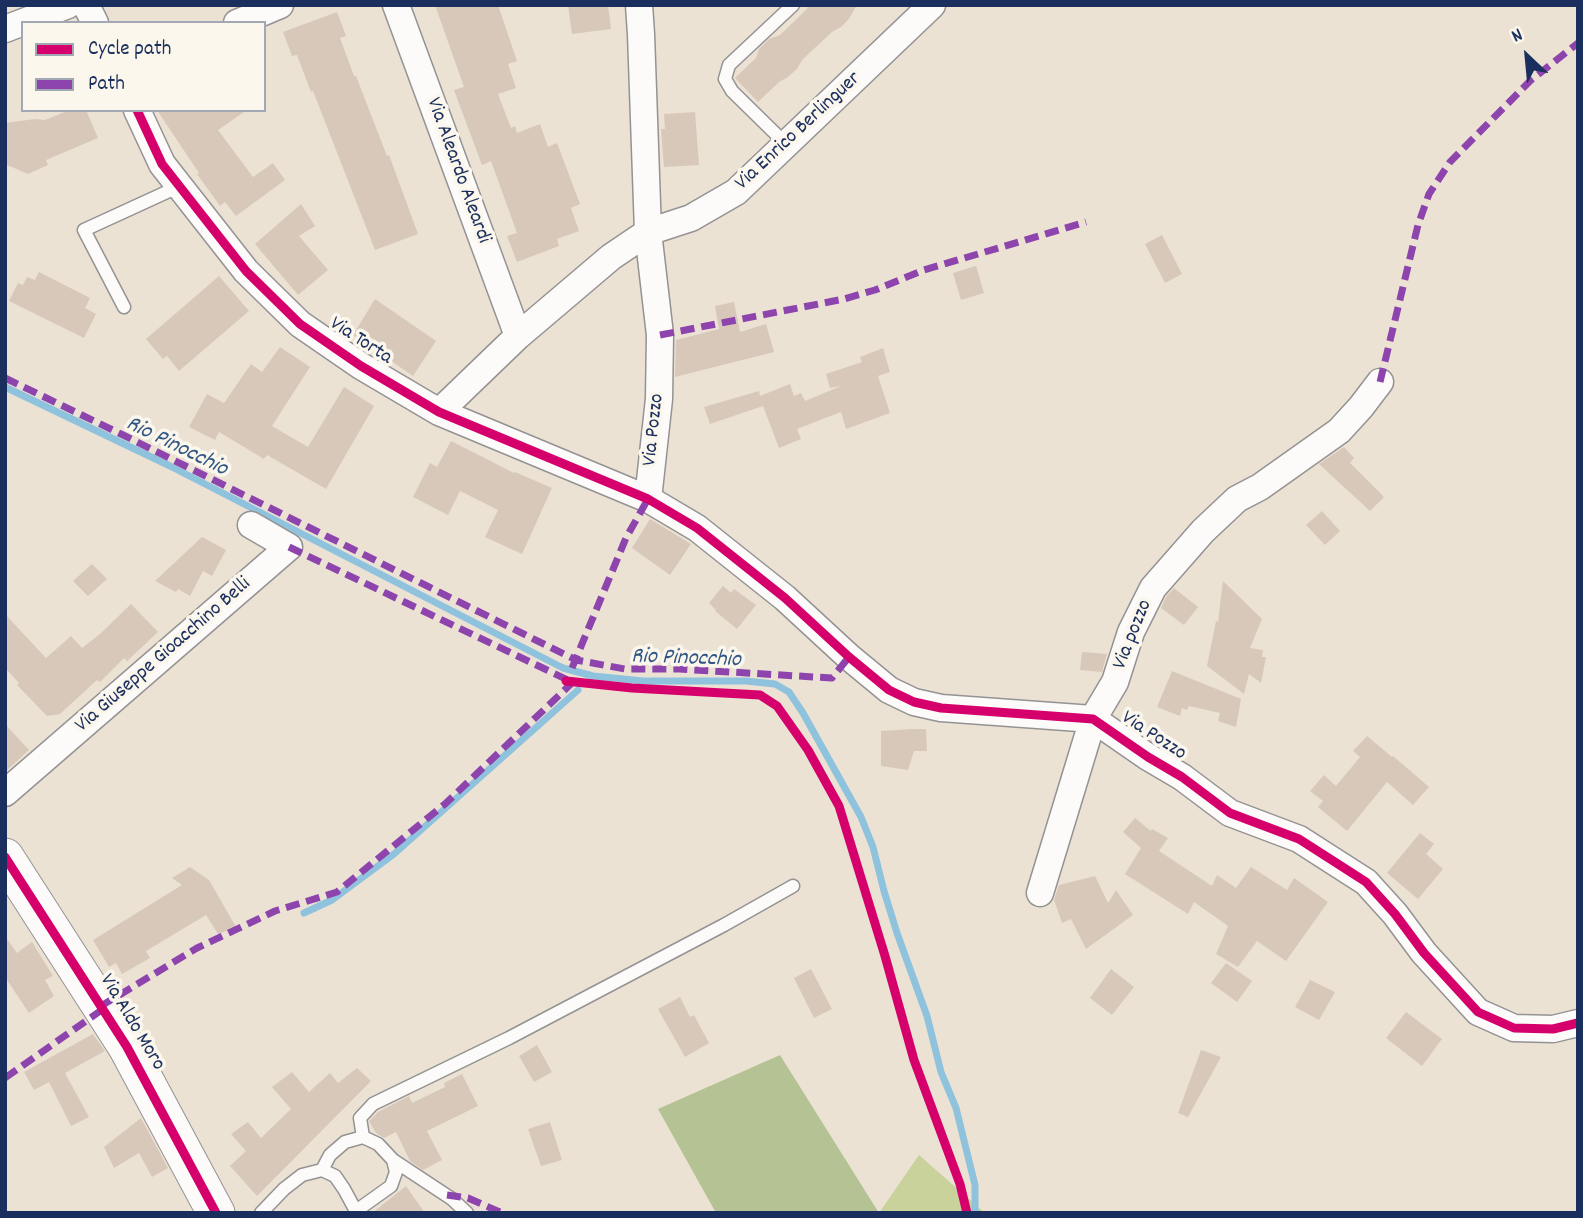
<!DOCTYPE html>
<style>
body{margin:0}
#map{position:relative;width:1583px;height:1218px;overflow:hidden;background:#ebe2d4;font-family:Dekko,sans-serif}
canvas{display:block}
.frame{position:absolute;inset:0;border:7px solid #1b2f5e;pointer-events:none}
.legend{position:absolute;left:21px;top:21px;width:245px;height:91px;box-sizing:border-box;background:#fbf7ec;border:2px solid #a1a7b3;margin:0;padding:9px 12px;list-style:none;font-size:21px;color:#1b2f5e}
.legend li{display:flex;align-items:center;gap:14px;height:35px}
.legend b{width:35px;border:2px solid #a1a7b3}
.north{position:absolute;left:1492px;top:21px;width:70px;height:70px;-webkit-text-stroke:5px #fbf7ec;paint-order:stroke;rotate:334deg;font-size:19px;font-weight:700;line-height:28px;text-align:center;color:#1b2f5e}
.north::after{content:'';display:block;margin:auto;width:24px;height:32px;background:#1b2f5e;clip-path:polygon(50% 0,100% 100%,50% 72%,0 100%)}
</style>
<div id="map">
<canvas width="1583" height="1218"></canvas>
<div class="frame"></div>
<ul class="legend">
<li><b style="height:9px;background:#d6006c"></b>Cycle path</li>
<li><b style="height:9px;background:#8e44ad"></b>Path</li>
</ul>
<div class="north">N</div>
</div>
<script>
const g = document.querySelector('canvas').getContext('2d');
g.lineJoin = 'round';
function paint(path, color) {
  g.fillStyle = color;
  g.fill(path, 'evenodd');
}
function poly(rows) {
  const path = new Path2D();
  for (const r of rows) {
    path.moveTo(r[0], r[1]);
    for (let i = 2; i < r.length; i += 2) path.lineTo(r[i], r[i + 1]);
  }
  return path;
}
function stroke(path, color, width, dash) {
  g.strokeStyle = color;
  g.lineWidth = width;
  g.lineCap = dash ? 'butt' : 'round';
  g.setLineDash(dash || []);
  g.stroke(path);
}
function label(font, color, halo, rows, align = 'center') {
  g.font = font + ' Dekko,sans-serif';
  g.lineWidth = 7;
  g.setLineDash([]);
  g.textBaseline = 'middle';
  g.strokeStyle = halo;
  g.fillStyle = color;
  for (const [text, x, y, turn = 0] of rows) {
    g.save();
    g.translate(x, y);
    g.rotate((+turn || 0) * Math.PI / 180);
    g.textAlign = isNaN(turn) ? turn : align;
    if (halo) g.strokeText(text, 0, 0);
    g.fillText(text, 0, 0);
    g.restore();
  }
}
paint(poly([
 [919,1155,985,1213,879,1213]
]), '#c8d29a');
paint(poly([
 [780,1055,879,1213,716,1213,658,1109]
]), '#b5c394');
stroke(poly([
 [5,387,170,466,563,668,593,676,643,681,746,681,775,684,789,692,803,713,861,817,873,847,884,891,897,933,927,1016,941,1072,956,1108,975,1185,975,1213],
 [304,913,332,900,394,854,578,690]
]), '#8fc2dd', 7);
paint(poly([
 [435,5,498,5,517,61,508,64,516,88,498,94,511,128,515,126,517,133,540,124,548,147,557,143,580,204,571,208,579,231,557,239,559,246,517,262,507,236,517,233,491,161,482,165,467,125,454,90,464,87],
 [568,5,608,5,611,29,572,34],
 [808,5,857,5,848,20,841,27,832,32,802,60,797,69,788,77,779,82,758,102,735,78,756,58,759,49,769,39,780,35,807,9],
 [337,12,346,36,340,38,354,76,356,76,387,156,389,155,418,234,375,250,313,91,311,92,297,55,292,56,283,32],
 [70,110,86,110,98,138,46,160,48,165,28,174,5,164,5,123,35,119,45,120],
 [157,110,247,110,218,130,253,177,273,163,285,180,236,216,225,202,220,206,197,174,199,173],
 [695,112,699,165,664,167,661,129,665,129,664,114],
 [301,204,315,226,299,236,328,270,298,295,255,244],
 [1162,235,1182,274,1165,283,1145,244],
 [976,266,984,293,961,300,953,273],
 [39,272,90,298,85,308,96,314,84,338,9,301,18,283,23,285,27,277,35,280],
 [219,276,249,311,179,371,167,356,163,359,146,339],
 [375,299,436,341,413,376,353,335],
 [734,302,740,332,766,324,774,352,675,377,676,340,719,329,715,306],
 [280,347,310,367,272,426,308,447,344,387,374,406,326,489,267,455,264,459,219,432,215,440,189,427,207,394,224,403,251,364,262,372],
 [883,348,890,372,878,376,890,413,846,429,841,412,797,429,801,439,779,448,763,406,710,424,704,407,759,391,760,396,790,384,794,396,801,393,805,401,841,386,830,388,826,374,862,362,860,357],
 [451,441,514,473,515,472,552,488,522,554,485,537,498,510,460,491,448,515,413,497,430,463,437,467],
 [1344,447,1354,458,1350,463,1384,497,1370,511,1319,464],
 [1322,511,1340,531,1325,545,1306,525],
 [650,519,691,544,670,575,632,548],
 [202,537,226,550,212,576,203,571,190,596,178,589,176,592,155,581],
 [92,564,107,579,88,596,73,581],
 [1223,581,1262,619,1250,648,1263,650,1262,657,1266,657,1261,683,1249,674,1244,694,1207,666,1216,621,1218,622],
 [723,586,731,593,734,589,756,605,737,629,715,611,716,610,709,603],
 [1174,588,1198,607,1184,625,1161,608,1166,597],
 [131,604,158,632,127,661,124,658,100,682,97,680,60,714,47,716,17,685,19,683,5,668,5,614,46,658,71,636,82,648,100,634],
 [1082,652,1107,654,1102,672,1080,670],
 [1172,671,1241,699,1236,727,1218,721,1220,713,1189,706,1187,710,1182,708,1180,716,1157,707],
 [5,724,29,750,5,772],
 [913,729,926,729,927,751,914,751,908,770,881,766,881,731],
 [1367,736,1392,757,1393,756,1429,787,1413,805,1387,782,1347,831,1318,807,1323,801,1310,791,1324,775,1336,786,1360,757,1353,751],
 [1135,818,1151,831,1152,829,1168,838,1159,851,1212,886,1217,875,1236,888,1251,867,1287,890,1294,878,1328,902,1286,961,1257,941,1238,967,1216,954,1228,926,1194,902,1188,914,1125,874,1141,848,1123,832],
 [1420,833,1434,844,1426,854,1443,869,1418,899,1387,873],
 [190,867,209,880,236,927,218,934,206,915,146,951,150,958,122,974,116,963,109,967,93,940,182,885,172,878],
 [1095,876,1108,903,1116,890,1133,915,1086,949,1071,919,1062,923,1054,900,1059,885],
 [5,936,17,953,32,942,53,976,45,980,54,996,29,1013,5,977],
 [1226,963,1252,981,1237,1002,1211,983],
 [811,969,832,1009,814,1018,794,978],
 [1111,969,1134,987,1112,1015,1090,998],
 [1310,980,1335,992,1319,1020,1295,1007],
 [680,997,690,1017,694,1015,709,1043,685,1057,658,1009],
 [1406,1012,1442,1039,1422,1066,1386,1038],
 [93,1034,105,1051,65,1073,89,1117,71,1126,49,1082,34,1090,24,1072],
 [537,1045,552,1072,534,1082,519,1056],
 [1201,1050,1221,1057,1188,1117,1178,1113],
 [357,1068,371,1081,257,1196,230,1166,246,1151,231,1134,248,1122,261,1138,291,1109,272,1087,292,1072,309,1092,330,1073,338,1083],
 [462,1074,478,1106,427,1131,442,1160,423,1170,410,1161,396,1132,384,1138,376,1133,369,1121,378,1112,409,1096,412,1103,445,1087,444,1083],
 [141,1118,168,1168,152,1177,139,1153,114,1168,104,1147],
 [550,1122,562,1160,541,1166,528,1129],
 [406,1186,425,1213,372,1213]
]), '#d8c8ba');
const lane = poly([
 [786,144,732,91,725,79,729,65,793,5],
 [124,307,84,230,180,186],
 [363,1137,360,1118,373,1104,509,1038,724,925,793,886],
 [393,1160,452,1199,467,1213],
 [322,1170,330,1155,345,1142,363,1137,378,1144,393,1160,396,1172,391,1186,356,1211],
 [261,1213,284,1189,302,1175,322,1170,335,1176,344,1189,357,1213]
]);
const street = poly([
 [86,5,95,23],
 [396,5,518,336,439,412],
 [639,5,641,34,648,232,660,335,659,399,648,499],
 [237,23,280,5],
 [5,29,68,5],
 [137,110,162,164,246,271,300,324,361,366,439,412,648,499,697,528,785,598,849,657,889,690,914,702,941,708,1093,719,1148,757,1182,777,1230,813,1299,839,1366,882,1395,914,1424,953,1478,1012,1514,1028,1553,1029,1578,1023],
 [518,336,611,257,648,232,691,218,736,192,932,5],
 [5,793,289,547,251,525],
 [1040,893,1093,719,1115,682,1131,632,1153,588,1203,531,1237,499,1260,487,1339,431,1361,407,1380,382]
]);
const secondary = poly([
 [5,857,127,1047,216,1213]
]);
stroke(lane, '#949293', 15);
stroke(street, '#949293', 29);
stroke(secondary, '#949293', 39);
stroke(lane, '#fcfbf9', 12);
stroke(street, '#fcfbf9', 26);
stroke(secondary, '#fcfbf9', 37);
stroke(poly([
 [660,335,844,299,875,290,924,270,1086,222],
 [5,378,121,434,576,660,625,669,679,669,832,678,849,657],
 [1380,382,1418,225,1429,194,1450,162,1530,81,1578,43],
 [289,547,570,681],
 [572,668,626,538,648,499],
 [101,1006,197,948,275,911,337,892,445,804,573,682],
 [5,1078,103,1009],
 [447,1195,468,1198,502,1213]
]), '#8e44ad', 7, [14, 7]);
stroke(poly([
 [137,110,162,164,246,271,300,324,361,366,439,412,648,499,697,528,785,598,849,657,889,690,914,702,941,708,1093,719,1148,757,1182,777,1230,813,1299,839,1366,882,1395,914,1424,953,1478,1012,1514,1028,1553,1029,1578,1023],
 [566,681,632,688,760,695,777,706,808,750,839,806,885,956,914,1060,960,1184,967,1213],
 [5,857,127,1047,216,1213]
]), '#d6006c', 9);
label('21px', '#1b2f5e', '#fbf7ec', [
 ["Via Enrico Berlinguer",799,132,-43],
 ["Via Aleardo Aleardi",457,171,70],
 ["Via Torta",360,342,33],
 ["Via Pozzo",655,430,-84],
 ["Via pozzo",1134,635,-68],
 ["Via Giuseppe Gioacchino Belli",164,656,-41],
 ["Via Pozzo",1153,737,33],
 ["Via Aldo Moro",131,1023,59]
]);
label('italic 23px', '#325785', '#fbf7ec', [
 ["Rio Pinocchio",176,448,26],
 ["Rio Pinocchio",686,660,2]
]);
</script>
